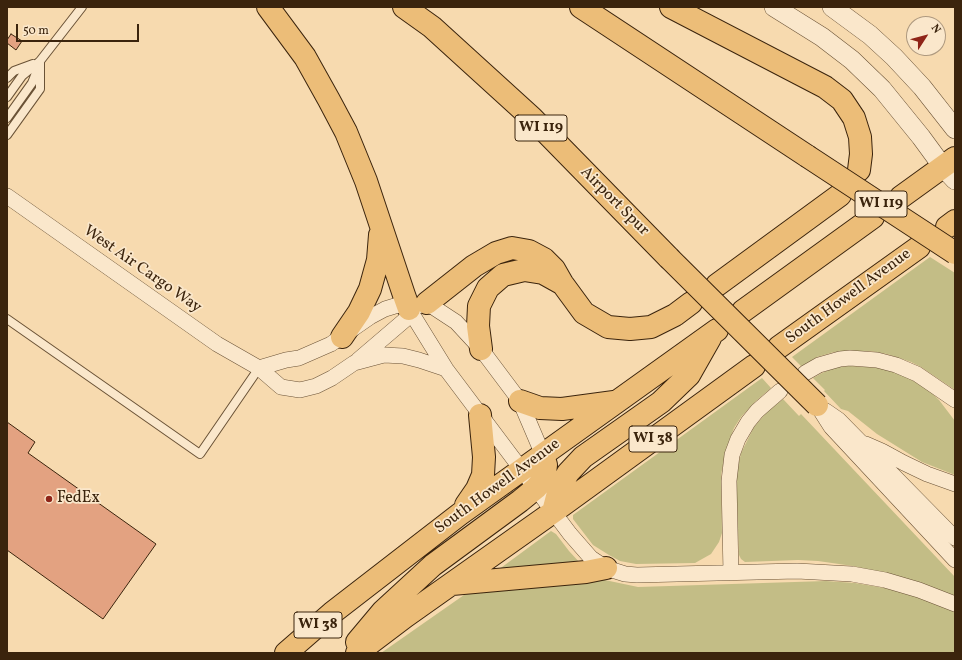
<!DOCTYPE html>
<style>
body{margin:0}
#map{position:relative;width:962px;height:660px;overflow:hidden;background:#f7daaf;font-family:Vollkorn,serif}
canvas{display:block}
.frame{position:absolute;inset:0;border:8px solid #3b240d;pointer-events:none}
.north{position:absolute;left:906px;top:16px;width:40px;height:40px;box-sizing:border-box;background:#fae7cb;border:1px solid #ae997f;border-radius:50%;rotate:54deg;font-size:11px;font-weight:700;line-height:16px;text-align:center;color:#3b240d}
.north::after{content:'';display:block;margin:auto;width:14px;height:18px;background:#8f2418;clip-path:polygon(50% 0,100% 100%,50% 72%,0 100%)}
.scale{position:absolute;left:16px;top:24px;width:123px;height:18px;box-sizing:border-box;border:2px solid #3b240d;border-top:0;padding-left:5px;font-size:12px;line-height:14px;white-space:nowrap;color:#3b240d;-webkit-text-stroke:3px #fae7cb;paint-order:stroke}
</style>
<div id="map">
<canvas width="962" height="660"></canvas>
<div class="frame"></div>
<div class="north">N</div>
<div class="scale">50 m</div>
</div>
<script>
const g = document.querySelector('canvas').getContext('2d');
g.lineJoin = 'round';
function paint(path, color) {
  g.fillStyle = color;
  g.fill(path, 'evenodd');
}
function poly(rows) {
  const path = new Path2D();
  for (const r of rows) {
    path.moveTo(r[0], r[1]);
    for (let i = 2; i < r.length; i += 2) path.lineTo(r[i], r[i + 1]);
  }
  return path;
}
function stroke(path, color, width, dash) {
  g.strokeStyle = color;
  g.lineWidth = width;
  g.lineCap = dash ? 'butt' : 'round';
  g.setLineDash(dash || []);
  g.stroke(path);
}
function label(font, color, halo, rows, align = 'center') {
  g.font = font + ' Vollkorn,serif';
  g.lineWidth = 3.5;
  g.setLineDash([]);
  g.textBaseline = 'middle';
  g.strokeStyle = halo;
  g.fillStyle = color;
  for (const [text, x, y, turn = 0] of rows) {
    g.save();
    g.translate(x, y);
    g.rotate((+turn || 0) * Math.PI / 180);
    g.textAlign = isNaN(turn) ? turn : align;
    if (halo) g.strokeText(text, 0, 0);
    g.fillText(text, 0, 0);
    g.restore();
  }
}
paint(poly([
 [930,257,955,273,955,390,921,367,911,362,887,354,871,351,834,352,817,357,802,367,792,357],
 [850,366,881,368,908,377,930,391,939,400,955,421,955,475,922,462,877,434,848,411,841,409,824,391,825,390,813,378,822,373,836,367],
 [762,378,771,388,756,401,741,417,734,428,726,450,721,475,722,533,719,542,711,554,695,563,636,564,620,561,609,555,593,545,573,519,573,515],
 [783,399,799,416,801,414,955,577,955,596,896,576,853,566,818,561,798,560,745,562,741,559,739,555,736,476,741,453,754,427,767,412],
 [551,531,556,534,569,551,581,564,498,570],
 [600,579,638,587,826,581,855,583,891,589,907,593,955,610,955,653,381,653,464,595,473,592]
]), '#c3bd86');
const building = poly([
 [11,34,22,41,16,50,7,43,7,40,11,34],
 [7,422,35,442,28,453,156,544,103,619,7,550,7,422]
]);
paint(building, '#e3a281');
stroke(building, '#3b240d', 1);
const service = poly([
 [7,78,14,71,33,64],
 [7,97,22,76,40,61,82,7],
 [7,118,32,83,38,68],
 [7,135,40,89,40,61],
 [7,319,200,454,259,368]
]);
const minor = poly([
 [7,196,217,344,259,368,281,387,300,390,316,386,332,378,354,363,384,355,403,356,419,360,446,369],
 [409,309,446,369,570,534,591,558,606,568,625,574,637,575,797,571,852,574,885,580,919,590,955,604],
 [358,360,406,319,409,309],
 [259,368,286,360,299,358,331,344,370,317,385,309,398,305,409,309,427,303,456,322,481,349,520,401,543,455],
 [805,373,819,365,840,359,850,358,877,360,896,365,917,374,955,400],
 [817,405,831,427,955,560],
 [826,411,839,420,955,538],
 [866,444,882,451,904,463,927,474,955,484],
 [731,573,729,481,732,455,738,439,748,422,757,411,780,391]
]);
const tertiary = poly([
 [774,7,822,37,852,60,882,89,921,137,943,167,955,180],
 [832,7,870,35,894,57,922,87,955,129]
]);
const primary = poly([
 [901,197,955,158],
 [947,227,955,221],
 [743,311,873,217],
 [779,347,919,247],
 [520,401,540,408,562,409,614,402],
 [466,505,477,489,483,475,484,457,480,415],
 [553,512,559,489,568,473,583,457,661,402,689,375,710,338],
 [452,584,586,572,606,568],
 [357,642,383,611,433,565,520,501,536,488,542,481,545,473,546,465,543,455],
 [286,653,332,613,460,514,717,330],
 [357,653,406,616,553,512,754,366]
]);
const motorway = poly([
 [268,7,305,57,329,100,346,132,366,181,404,295,409,309],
 [404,7,432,27,532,118,669,258],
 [581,7,807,156],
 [671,7,825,87,842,100,854,118,860,137,861,154,859,170],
 [717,285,840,195],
 [427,303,474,266,496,253,512,248,529,251,544,259,554,269,562,283,584,313,608,327,630,329,651,327,675,315,691,303],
 [342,337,359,312,370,289,378,260,380,235],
 [481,349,478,326,479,306,488,288,503,275,524,270,543,273,561,283]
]);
stroke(service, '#6a5236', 10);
stroke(minor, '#6a5236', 16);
stroke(tertiary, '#6a5236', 20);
stroke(primary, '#3b240d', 24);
stroke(motorway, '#3b240d', 24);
stroke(service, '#fae7cb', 8);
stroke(minor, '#fae7cb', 15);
stroke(tertiary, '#fae7cb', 19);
stroke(primary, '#ecbd78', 22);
stroke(motorway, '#ecbd78', 22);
const motorwayBridge = poly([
 [807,156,955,253],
 [669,258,817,405]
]);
stroke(motorwayBridge, '#3b240d', 24, []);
stroke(motorwayBridge, '#ecbd78', 22);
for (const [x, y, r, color] of [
 [49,499,4,"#8f2418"]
]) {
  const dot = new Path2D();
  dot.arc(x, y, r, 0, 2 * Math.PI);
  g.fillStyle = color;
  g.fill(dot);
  stroke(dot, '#fae7cb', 1.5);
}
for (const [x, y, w] of [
 [541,128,52],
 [881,204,52],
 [653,439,48],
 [318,625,48]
]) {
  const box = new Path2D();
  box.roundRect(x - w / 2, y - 13, w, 26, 3);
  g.fillStyle = '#fae7cb';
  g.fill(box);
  stroke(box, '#3b240d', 1);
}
label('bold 15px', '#3b240d', null, [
 ["WI 119",541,128],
 ["WI 119",881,204],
 ["WI 38",653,439],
 ["WI 38",318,625]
]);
label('16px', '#3b240d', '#fae7cb', [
 ["Airport Spur",614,202,45],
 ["West Air Cargo Way",142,270,35],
 ["South Howell Avenue",849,297,-36],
 ["South Howell Avenue",498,487,-36]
]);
label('16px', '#3b240d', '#fae7cb', [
 ["FedEx",57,499]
], 'left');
</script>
